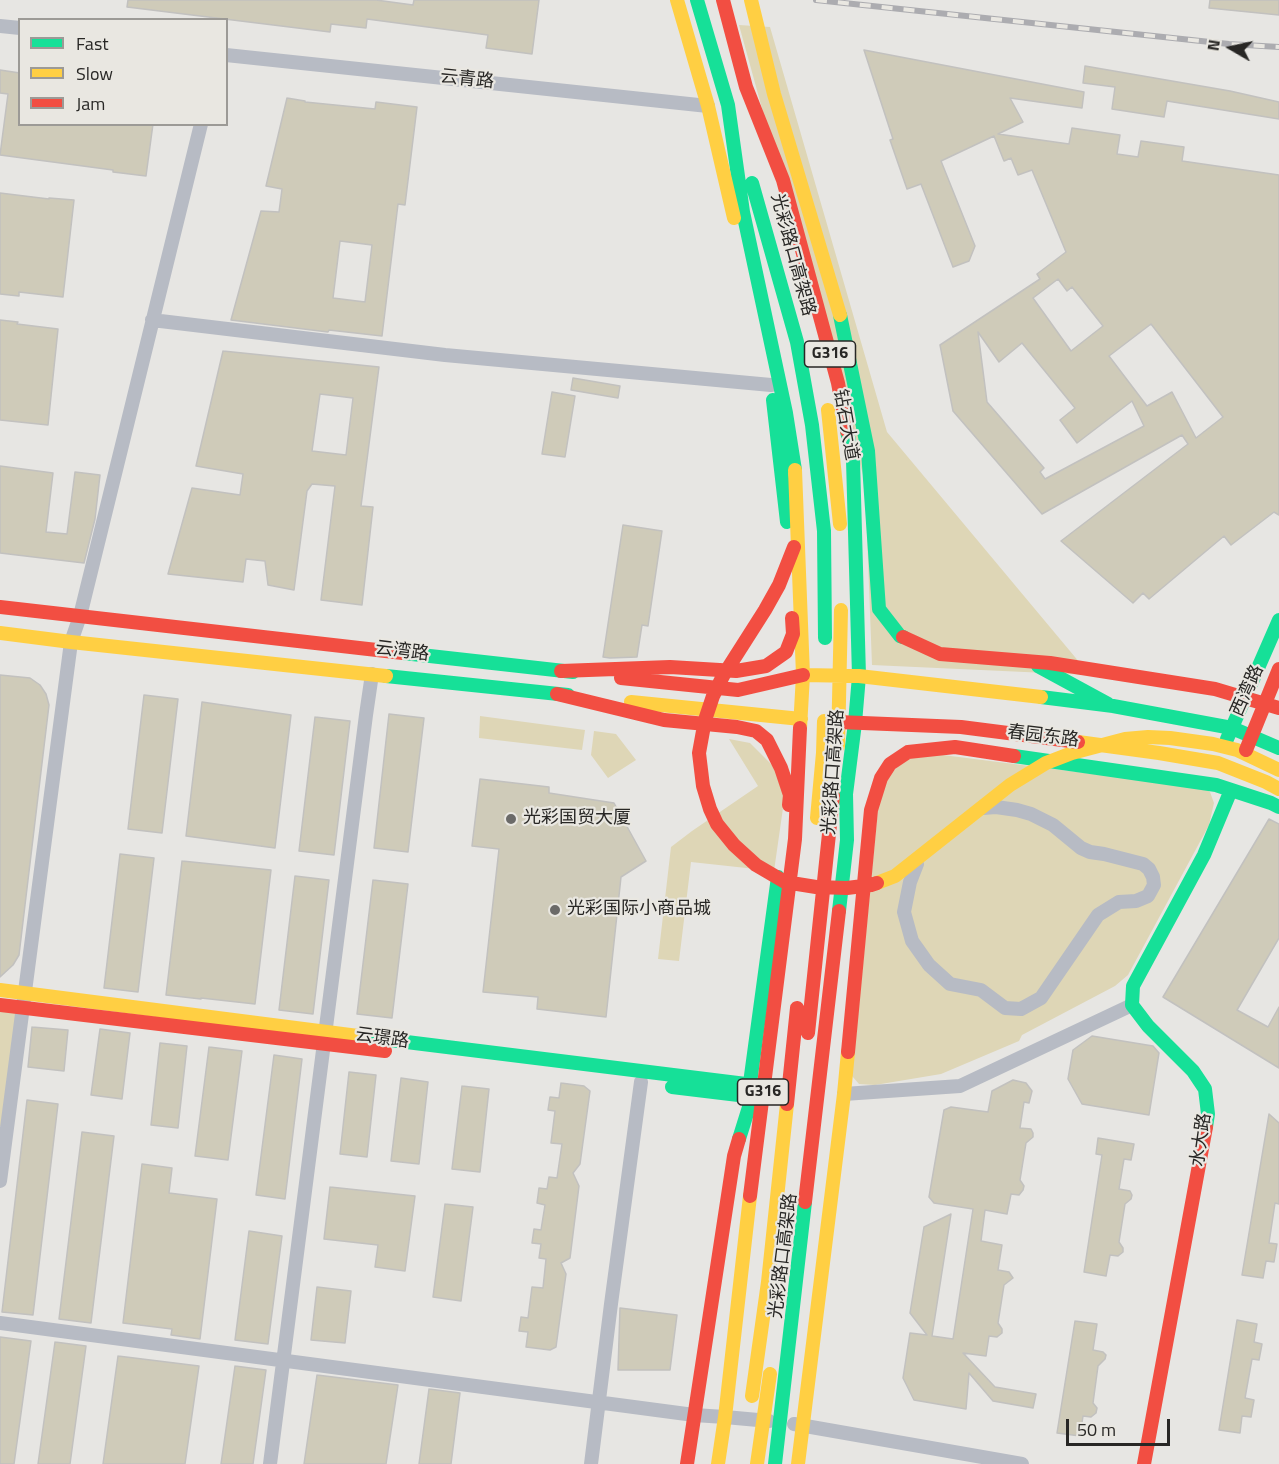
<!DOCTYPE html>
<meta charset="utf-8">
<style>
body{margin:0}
#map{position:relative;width:1279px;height:1464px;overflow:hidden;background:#e7e6e3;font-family:"Titillium Web",sans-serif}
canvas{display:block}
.legend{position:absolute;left:18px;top:18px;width:210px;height:108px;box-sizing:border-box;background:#e9e7e1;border:2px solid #9c9a96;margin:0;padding:8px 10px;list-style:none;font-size:18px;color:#282725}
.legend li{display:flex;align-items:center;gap:12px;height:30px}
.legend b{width:30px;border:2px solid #9c9a96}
.north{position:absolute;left:1201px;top:18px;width:60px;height:60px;-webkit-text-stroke:4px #e9e7e1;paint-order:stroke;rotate:279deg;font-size:16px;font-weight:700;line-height:24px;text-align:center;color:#282725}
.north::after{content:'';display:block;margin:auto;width:21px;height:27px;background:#282725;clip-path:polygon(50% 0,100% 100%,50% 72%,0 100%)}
.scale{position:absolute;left:1066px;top:1419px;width:104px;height:27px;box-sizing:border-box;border:3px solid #282725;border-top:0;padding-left:8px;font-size:18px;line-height:21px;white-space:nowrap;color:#282725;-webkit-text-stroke:4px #e9e7e1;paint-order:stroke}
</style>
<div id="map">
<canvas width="1279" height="1464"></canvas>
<ul class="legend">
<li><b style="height:8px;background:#16e098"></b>Fast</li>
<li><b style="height:8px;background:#ffcf43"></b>Slow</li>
<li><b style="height:8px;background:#f24e42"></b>Jam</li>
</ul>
<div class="north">N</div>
<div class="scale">50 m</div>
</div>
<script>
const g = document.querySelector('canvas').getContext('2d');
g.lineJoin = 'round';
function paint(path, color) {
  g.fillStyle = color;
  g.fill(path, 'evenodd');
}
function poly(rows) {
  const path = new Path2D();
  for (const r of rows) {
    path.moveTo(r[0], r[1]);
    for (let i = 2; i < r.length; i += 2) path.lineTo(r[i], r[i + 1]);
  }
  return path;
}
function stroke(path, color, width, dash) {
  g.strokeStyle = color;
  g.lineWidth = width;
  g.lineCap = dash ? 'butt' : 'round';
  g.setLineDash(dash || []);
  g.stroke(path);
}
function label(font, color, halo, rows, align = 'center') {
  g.font = font + ' "Titillium Web","Noto Sans SC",sans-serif';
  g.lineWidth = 4.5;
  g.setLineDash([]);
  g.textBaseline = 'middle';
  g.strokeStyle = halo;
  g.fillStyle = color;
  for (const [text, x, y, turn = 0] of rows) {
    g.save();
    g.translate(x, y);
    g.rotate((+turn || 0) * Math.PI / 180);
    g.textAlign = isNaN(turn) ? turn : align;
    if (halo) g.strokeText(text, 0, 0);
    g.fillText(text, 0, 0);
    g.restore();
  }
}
paint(poly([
 [739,25,770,27,887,432,1090,675,872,665,865,482],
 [480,716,585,730,582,750,479,738],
 [594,731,616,734,636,760,608,778,591,755],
 [729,739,750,743,773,766,785,794,774,871,691,862,679,961,658,959,671,847,692,831,758,786],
 [927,753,1204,788,1210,792,1214,803,1209,825,1128,975,1115,986,1022,1035,1019,1041,941,1074,875,1085,859,1084,852,1076,879,799,884,779,909,757],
 [0,1009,17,1012,2,1126,0,1126]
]), '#ded6b6');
const building = poly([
 [128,0,376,0,413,5,414,0,539,0,532,54,486,48,488,35,367,19,366,28,331,24,330,32,127,7,128,0],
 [1210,0,1279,0,1279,15,1209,8,1210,0],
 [864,50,1084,92,1082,108,1010,98,1023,122,998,134,1069,144,1072,128,1120,135,1117,154,1138,157,1141,141,1184,147,1182,161,1279,175,1279,515,1274,512,1231,545,1224,536,1149,599,1143,593,1133,603,1061,541,1188,444,1182,435,1042,514,953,411,940,345,1040,279,1037,274,1066,252,1032,170,1018,175,1011,158,1004,161,994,136,941,161,975,246,969,261,953,267,921,184,907,189,890,140,893,139,864,50],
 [1058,279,1067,291,1072,287,1103,326,1071,351,1033,298,1058,279],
 [1151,324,1223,417,1196,438,1172,392,1147,406,1109,356,1151,324],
 [978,332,999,362,1022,343,1075,408,1060,420,1077,443,1132,401,1144,426,1045,479,1040,472,1044,468,987,402,978,332],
 [1085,66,1230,91,1279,102,1279,119,1167,101,1164,117,1112,109,1115,87,1083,83,1085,66],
 [0,70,20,73,20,124,153,124,146,176,113,172,113,170,0,155,8,94,0,93,0,70],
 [287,98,305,101,305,102,375,109,376,102,417,107,405,205,398,204,382,336,329,330,328,332,231,320,261,211,279,212,282,189,266,186,287,98],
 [340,241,372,245,365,302,333,298,340,241],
 [0,193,49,199,49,198,74,200,63,297,19,292,19,296,0,294,0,193],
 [0,320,18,322,17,324,58,329,48,425,0,420,0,320],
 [223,351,379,367,361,506,373,507,362,605,321,600,335,486,312,484,307,491,294,590,268,585,265,561,246,559,243,582,168,574,192,488,240,495,243,474,196,466,223,351],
 [320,394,353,398,346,455,312,451,320,394],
 [573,378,620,386,618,398,571,390,573,378],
 [552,392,575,396,565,457,542,454,552,392],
 [0,466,53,473,46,532,67,534,75,472,100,475,95,519,84,563,0,553,0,466],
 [623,525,662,531,648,626,642,625,637,657,610,658,603,657,623,525],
 [0,675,30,678,40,685,46,694,49,705,19,955,13,965,0,977,0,675],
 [144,695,178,699,162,833,128,829,144,695],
 [202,702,291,715,275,848,186,836,202,702],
 [389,714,424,718,408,852,374,848,389,714],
 [315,717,350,721,334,855,299,851,315,717],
 [480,779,549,787,549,793,614,803,646,861,621,877,606,1017,537,1009,538,997,483,992,499,849,472,846,480,779],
 [1269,819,1279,824,1279,938,1237,1010,1268,1027,1279,1007,1279,1068,1163,997,1269,819],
 [120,854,154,858,138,992,104,988,120,854],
 [182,861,271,870,255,1004,201,998,201,999,166,995,182,861],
 [295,876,329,880,313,1014,279,1010,295,876],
 [373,880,408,884,392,1018,357,1014,373,880],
 [32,1027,68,1030,64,1071,28,1067,32,1027],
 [100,1029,130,1033,122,1099,91,1095,100,1029],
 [1092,1036,1153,1046,1159,1053,1149,1115,1082,1104,1068,1079,1073,1050,1092,1036],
 [160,1043,187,1046,178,1128,151,1125,160,1043],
 [209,1047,242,1051,228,1160,195,1156,209,1047],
 [274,1055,302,1059,285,1199,256,1195,274,1055],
 [349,1072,376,1075,367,1157,340,1154,349,1072],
 [401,1078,428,1082,419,1164,391,1161,401,1078],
 [1013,1080,1026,1083,1032,1091,1029,1103,1024,1102,1020,1128,1031,1129,1033,1133,1033,1137,1026,1143,1020,1180,1024,1186,1023,1190,1019,1195,1011,1194,1007,1214,985,1210,981,1241,1002,1245,998,1270,1009,1272,1013,1278,1004,1285,998,1323,1002,1329,1002,1333,997,1337,989,1336,986,1356,963,1353,995,1387,1036,1394,1033,1408,993,1401,969,1373,966,1409,914,1400,903,1378,910,1333,927,1335,910,1313,924,1227,951,1214,932,1336,953,1339,973,1209,934,1203,929,1197,944,1110,951,1107,988,1112,992,1091,1013,1080],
 [561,1083,584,1086,590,1091,580,1164,573,1173,579,1186,570,1258,561,1263,566,1274,556,1347,550,1350,526,1347,528,1332,519,1331,521,1317,528,1318,532,1287,543,1288,546,1259,539,1258,541,1244,532,1243,534,1229,541,1230,545,1205,537,1203,539,1188,547,1189,549,1177,557,1178,562,1144,551,1143,555,1111,548,1110,550,1097,559,1098,561,1083],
 [462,1086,489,1089,480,1172,452,1169,462,1086],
 [27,1100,58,1104,33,1315,2,1312,27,1100],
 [1269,1114,1279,1123,1279,1204,1275,1203,1269,1243,1277,1244,1274,1262,1266,1261,1263,1278,1242,1275,1269,1114],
 [82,1132,114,1136,91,1323,59,1319,82,1132],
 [1098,1138,1134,1144,1131,1160,1124,1159,1119,1189,1130,1191,1132,1195,1131,1199,1125,1204,1119,1242,1123,1248,1123,1252,1118,1256,1110,1255,1106,1276,1084,1272,1102,1155,1096,1154,1098,1138],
 [142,1164,172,1168,169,1193,217,1199,200,1339,171,1335,172,1329,123,1323,142,1164],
 [330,1187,415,1196,405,1271,375,1267,378,1245,324,1239,330,1187],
 [445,1204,473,1207,461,1301,433,1297,445,1204],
 [249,1231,282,1236,268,1344,235,1340,249,1231],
 [317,1287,351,1291,345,1343,311,1340,317,1287],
 [620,1308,677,1315,670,1370,618,1370,620,1308],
 [1237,1320,1257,1324,1254,1342,1262,1344,1259,1360,1252,1359,1245,1398,1254,1400,1251,1417,1242,1416,1240,1433,1219,1430,1237,1320],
 [1075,1321,1097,1324,1093,1350,1103,1352,1106,1355,1105,1359,1098,1366,1093,1403,1097,1408,1096,1413,1091,1417,1083,1416,1080,1436,1057,1433,1075,1321],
 [0,1337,31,1341,14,1464,0,1464,0,1337],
 [55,1342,86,1346,70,1464,38,1464,55,1342],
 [118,1356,199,1366,185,1464,103,1464,118,1356],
 [235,1366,266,1370,253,1464,221,1464,235,1366],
 [317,1375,398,1385,386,1464,304,1464,317,1375],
 [429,1389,460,1393,451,1464,419,1464,429,1389]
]);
paint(building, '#cfcbb9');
stroke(building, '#c2c1bf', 1.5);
stroke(poly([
 [0,26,20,28],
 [226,55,708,106],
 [152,320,445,355,771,385],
 [917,864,910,882,904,912,912,941,929,965,950,984,981,990,1005,1008,1021,1009,1041,998,1098,915,1119,902,1136,901,1148,896,1154,885,1153,877,1149,869,1143,864,1104,854,1090,852,1081,848,1053,825,1031,814,1017,810,996,807,983,808],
 [844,1094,960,1086,1132,1005],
 [0,1181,71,642,80,616,201,124],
 [0,1323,694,1415,725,1417,769,1421],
 [794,1424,1022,1464],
 [270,1464,366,715,372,674],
 [591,1464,611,1304,641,1082]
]), '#b7bbc4', 14);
stroke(poly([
 [697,0,728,105,743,212,786,413,795,470],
 [752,183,797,342,812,425,824,531,825,638],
 [840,315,868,451,879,609,900,636,903,637],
 [773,400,787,522],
 [403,653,573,672],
 [1038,666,1108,704],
 [386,676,568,695],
 [1041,697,1113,706,1232,728,1279,748],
 [1227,739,1279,620],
 [1014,756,1216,785,1271,803,1279,807],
 [839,911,847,840,846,794,855,723,859,676,853,460,847,431],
 [358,1036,762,1086],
 [672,1087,755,1097],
 [1206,1127,1208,1114,1205,1089,1193,1071,1148,1026,1132,1005,1133,986,1204,855,1231,790],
 [739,1139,749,1107,750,1083,778,877],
 [775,1464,805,1202]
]), '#16e098', 14);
stroke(poly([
 [677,0,708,106,734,218],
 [751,0,774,94,840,315],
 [828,410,840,524],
 [795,470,803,675,800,728],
 [0,633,71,642,386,676],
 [803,675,859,676,1041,697],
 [631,702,801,719],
 [1078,742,1159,753,1218,763,1266,782,1279,789],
 [838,746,841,610],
 [817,818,823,753,824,721],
 [877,883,895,876,1010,785,1046,763,1072,753,1125,739,1148,737,1170,738,1213,744,1237,750,1279,770],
 [0,990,358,1036],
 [752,1396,768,1282,787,1104],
 [718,1464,725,1417,750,1196],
 [757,1464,770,1374],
 [798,1464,844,1094,848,1052]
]), '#ffcf43', 14);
stroke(poly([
 [723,0,746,87,783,180,838,383,847,431],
 [794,547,779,585,765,610,723,676,713,696,705,720,699,753,703,786,710,809,717,824,734,845,756,865,785,882,816,887,847,888,871,885,877,883],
 [0,607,403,653],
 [903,637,940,654,1050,663,1215,689,1279,708],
 [561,671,670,667,736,671,766,666,786,652,793,634,792,618],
 [621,678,738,690,803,675],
 [557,694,664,720,737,727,756,731,767,740,781,768,790,795,789,805],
 [838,722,961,727,1078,742],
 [1246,750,1279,669],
 [0,1005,385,1051],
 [808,1033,833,796],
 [848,1052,871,810,881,778,890,764,908,752,955,747,1014,756],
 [787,1104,797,1008],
 [750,1196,795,839,800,728],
 [805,1202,839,911],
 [687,1464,734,1156,739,1139],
 [1144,1464,1206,1127]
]), '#f24e42', 14);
const rail = poly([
 [816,0,1229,44,1279,47]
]);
stroke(rail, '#acacb0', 6);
stroke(rail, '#e9e7e1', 4, [11]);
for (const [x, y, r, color] of [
 [511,819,6,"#6b6a68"],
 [555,910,6,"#6b6a68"]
]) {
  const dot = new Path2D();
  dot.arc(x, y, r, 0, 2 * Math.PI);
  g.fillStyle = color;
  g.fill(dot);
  stroke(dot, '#e9e7e1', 2);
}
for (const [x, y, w] of [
 [830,354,51],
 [763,1092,51]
]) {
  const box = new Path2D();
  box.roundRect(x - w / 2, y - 13, w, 26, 4.5);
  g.fillStyle = '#e9e7e1';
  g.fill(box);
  stroke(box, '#282725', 1.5);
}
label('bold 16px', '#282725', null, [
 ["G316",830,354],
 ["G316",763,1092]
]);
label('18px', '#282725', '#e9e7e1', [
 ["云青路",467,80,6],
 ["光彩路口高架路",792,255,75],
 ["钻石大道",845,425,80],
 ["云湾路",402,652,7],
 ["西湾路",1248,691,-66],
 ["春园东路",1043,737,7],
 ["光彩路口高架路",834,772,-86],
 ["云璟路",382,1039,8],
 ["水大路",1202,1140,-82],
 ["光彩路口高架路",784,1256,-83]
]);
label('18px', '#282725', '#e9e7e1', [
 ["光彩国贸大厦",523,819],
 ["光彩国际小商品城",567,910]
], 'left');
</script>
